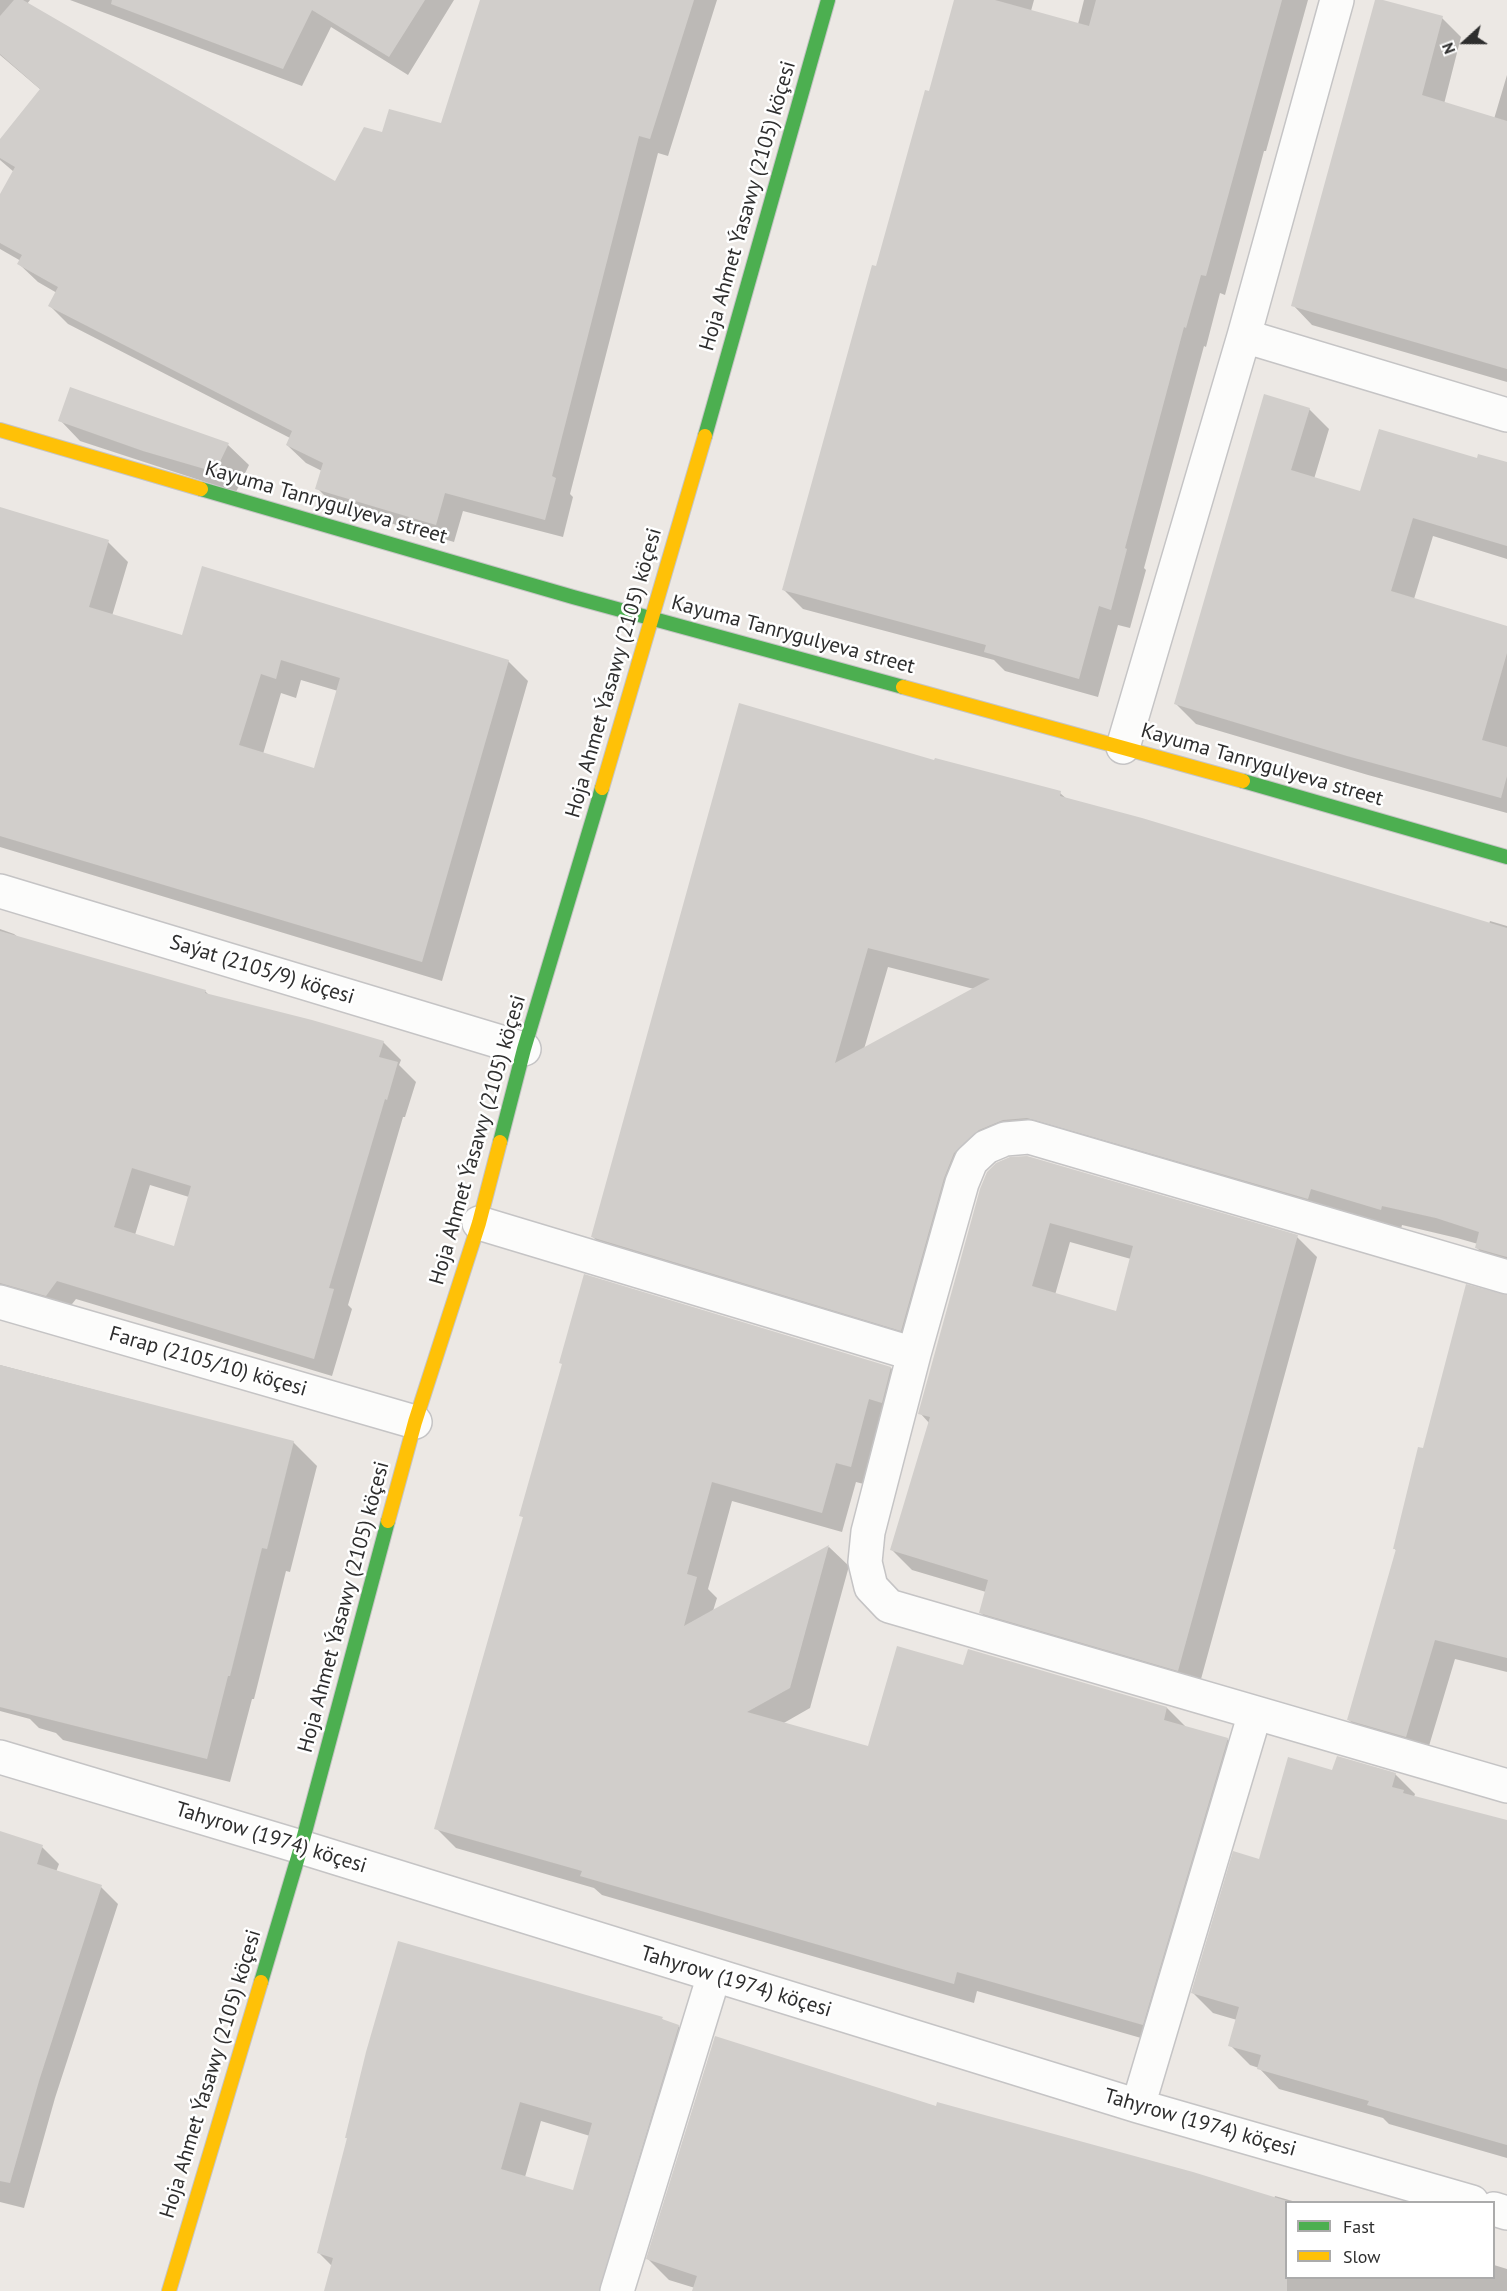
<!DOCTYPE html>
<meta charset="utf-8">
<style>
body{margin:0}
#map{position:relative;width:1507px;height:2291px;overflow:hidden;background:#ece8e4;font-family:"PT Sans",sans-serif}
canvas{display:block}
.legend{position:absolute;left:1285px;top:2201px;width:210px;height:78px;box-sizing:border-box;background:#fff;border:2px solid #ababab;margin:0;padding:8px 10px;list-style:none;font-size:18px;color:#2e2e2e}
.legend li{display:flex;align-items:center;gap:12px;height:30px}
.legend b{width:30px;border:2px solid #ababab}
.north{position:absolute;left:1435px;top:12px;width:60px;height:60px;-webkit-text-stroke:4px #fff;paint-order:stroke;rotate:249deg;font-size:16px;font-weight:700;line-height:24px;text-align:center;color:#2e2e2e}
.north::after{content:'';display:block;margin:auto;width:21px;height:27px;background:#2e2e2e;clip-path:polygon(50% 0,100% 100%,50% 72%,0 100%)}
</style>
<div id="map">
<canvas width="1507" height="2291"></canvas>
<ul class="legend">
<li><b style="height:8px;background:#4caf50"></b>Fast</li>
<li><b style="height:8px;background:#ffc107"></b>Slow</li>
</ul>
<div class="north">N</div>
</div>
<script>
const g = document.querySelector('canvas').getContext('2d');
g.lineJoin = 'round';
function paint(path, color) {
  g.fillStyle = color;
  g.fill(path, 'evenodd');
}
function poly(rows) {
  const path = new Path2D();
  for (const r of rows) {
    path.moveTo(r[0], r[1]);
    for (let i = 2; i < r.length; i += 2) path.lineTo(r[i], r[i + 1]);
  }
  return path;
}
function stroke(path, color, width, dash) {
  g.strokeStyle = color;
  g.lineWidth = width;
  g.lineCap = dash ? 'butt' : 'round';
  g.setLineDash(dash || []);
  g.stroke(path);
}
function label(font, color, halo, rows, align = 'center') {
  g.font = font + ' "PT Sans",sans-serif';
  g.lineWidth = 5;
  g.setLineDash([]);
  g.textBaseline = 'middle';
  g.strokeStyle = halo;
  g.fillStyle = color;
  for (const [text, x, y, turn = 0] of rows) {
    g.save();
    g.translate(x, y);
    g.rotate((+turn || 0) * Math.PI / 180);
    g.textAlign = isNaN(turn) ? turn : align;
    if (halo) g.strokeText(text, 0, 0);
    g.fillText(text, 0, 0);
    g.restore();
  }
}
paint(poly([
 [0,0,30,0,27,4,335,183,383,134,442,125,481,0,717,0,668,156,658,153,570,494,573,497,563,537,463,511,454,542,336,507,317,488,322,471,306,463,287,445,290,438,68,324,50,306,57,293,38,282,19,264,21,261,0,249,0,197,14,172,0,160,0,141,41,90,0,55],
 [70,0,454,0,408,75,331,27,302,86],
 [955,0,1034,0,1031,11,1078,24,1084,0,1308,0,1266,151,1264,151,1225,295,1220,293,1206,347,1204,346,1144,568,1146,570,1130,628,1118,625,1098,697,1005,671,994,660,803,609,784,590,930,93],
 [1377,0,1442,18,1461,37,1444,104,1494,119,1507,75,1507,382,1312,325,1293,305],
 [71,389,228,445,249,465,236,492,80,441,60,420],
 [1309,409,1329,429,1314,479,1361,493,1478,460,1507,464,1507,559,1433,536,1414,599,1507,627,1507,813,1368,775,1196,724,1176,704],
 [0,509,108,542,128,562,112,616,183,637,508,661,528,681,442,981,0,847],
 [301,680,338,691,315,770,263,754,281,693,296,698],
 [935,762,1060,793,1068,800,1489,924,1490,921,1507,926,1507,1271,1497,1268,1477,1248,1478,1244,1457,1238,1402,1225,1401,1229,1331,1208,1328,1218,1024,1140,973,1173,921,1350,613,1257,593,1237],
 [888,967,974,989,864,1049],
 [0,929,14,934,18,937,205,991,210,996,383,1042,401,1060,399,1065,416,1082,405,1117,403,1117,348,1305,352,1309,332,1376,76,1299,65,1313,0,1294],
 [150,1185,189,1197,175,1248,135,1235],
 [1027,1157,1297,1237,1317,1257,1198,1690,1000,1632,980,1612,986,1592,912,1570,892,1550,930,1424,920,1413],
 [1070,1242,1131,1259,1117,1313,1055,1295],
 [1507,1297,1507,1672,1455,1659,1426,1756,1369,1740,1349,1720,1397,1551,1394,1548,1424,1450],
 [0,1365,293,1442,317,1466,290,1572,286,1571,254,1699,252,1699,230,1782,63,1740,56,1733,39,1728,30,1719,0,1711],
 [891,1368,911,1388,871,1486,856,1482,842,1532,732,1501,708,1589,717,1598,713,1611,829,1547,849,1566,810,1708,782,1724,869,1748,964,1667,1167,1708,1187,1728,1227,1739,1247,1759,1162,2044,977,1991,974,2003,602,1895,594,1888,456,1848,436,1828,524,1518,521,1515],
 [1333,1772,1395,1774,1415,1794,1414,1797,1507,1822,1507,2158,1389,2124,1383,2118,1279,2089,1259,2068,1250,2065,1230,2045,1237,2020,1213,2013,1193,1993,1260,1860],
 [0,1833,42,1847,59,1864,56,1872,101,1887,118,1904,55,2098,24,2208,0,2202],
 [662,2019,665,2022,678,2026,699,2047,624,2291,325,2291,332,2266,319,2253,348,2140,346,2137],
 [541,2121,590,2136,574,2192,525,2177],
 [937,2108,1274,2199,1275,2196,1296,2202,1286,2202,1286,2278,1494,2278,1494,2265,1507,2269,1507,2291,694,2291,695,2288,669,2280,648,2259]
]), '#0003');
paint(poly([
 [14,0,23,0,335,181,364,127,382,132,389,109,441,123,480,0,694,0,650,139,639,136,552,476,556,478,545,520,445,493,436,525,315,489,323,463,286,445,292,431,48,306,58,287,17,264,22,255,0,243,0,194,15,167,0,158,0,139,40,89,0,54,0,16],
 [112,0,425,0,389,57,312,10,283,69,111,4],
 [954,0,995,0,1089,26,1096,0,1282,0,1206,276,1201,275,1186,328,1184,327,1125,548,1127,549,1111,610,1099,606,1079,679,984,652,986,645,782,590,872,265,876,266,925,90,929,91],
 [1375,0,1383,0,1443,16,1422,95,1507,121,1507,369,1291,306],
 [70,387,229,443,215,472,143,451,58,421],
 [1264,394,1310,408,1291,470,1360,491,1379,429,1477,458,1478,454,1507,462,1507,546,1413,518,1391,591,1507,626,1507,653,1482,740,1507,747,1507,776,1501,798,1347,756,1174,704],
 [0,507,109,540,89,607,182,635,202,566,509,660,422,962,0,836],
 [281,660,340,678,314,768,239,745,261,674,276,679],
 [739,703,934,760,935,758,1061,791,1060,796,1142,818,1507,928,1507,1257,1475,1248,1479,1232,1436,1218,1382,1206,1381,1210,1311,1189,1308,1199,1027,1118,1003,1120,979,1130,954,1153,944,1178,901,1331,591,1237],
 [868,948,990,979,835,1063],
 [0,931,206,990,205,993,312,1020,384,1041,379,1057,398,1062,387,1100,385,1099,329,1288,334,1289,314,1359,57,1281,46,1296,0,1283],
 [132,1168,191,1186,174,1246,114,1227],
 [1027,1156,1298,1235,1178,1671,979,1613,988,1580,890,1550,930,1417,918,1414,980,1189,987,1172,996,1163,1010,1157],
 [1050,1223,1133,1246,1116,1311,1032,1286],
 [584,1274,891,1367,882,1403,869,1399,851,1467,836,1463,822,1513,712,1482,687,1574,697,1577,684,1626,829,1545,790,1688,747,1712,868,1746,897,1646,963,1665,968,1649,1167,1707,1164,1720,1228,1738,1143,2025,957,1972,954,1984,580,1876,582,1871,434,1829,523,1517,519,1516,562,1364,559,1363],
 [1466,1284,1507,1295,1507,1658,1435,1640,1406,1737,1347,1720,1396,1549,1393,1549,1418,1447,1423,1448],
 [0,1365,294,1441,267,1549,262,1548,230,1676,228,1676,207,1759,0,1707],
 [1337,1756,1396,1773,1392,1787,1404,1790,1403,1793,1507,1820,1507,2145,1367,2105,1369,2101,1257,2069,1261,2055,1228,2046,1239,2007,1191,1993,1233,1851,1259,1859,1288,1757,1332,1770],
 [0,1831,43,1845,37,1864,102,1885,39,2081,10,2183,0,2181],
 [398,1941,663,2017,662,2019,679,2025,599,2291,324,2291,333,2258,317,2253,347,2138,345,2138,366,2052],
 [520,2102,592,2123,573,2190,501,2169],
 [715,2036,936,2106,937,2102,1193,2172,1287,2201,1287,2291,692,2291,697,2276,646,2259]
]), '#d1cecb');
const street = poly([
 [1244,336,1507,415],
 [1123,747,1244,336,1337,0],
 [0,891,524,1049],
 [479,1223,914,1354,868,1532,865,1562,871,1587,889,1606,1507,1786],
 [0,1302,415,1422],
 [914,1354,962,1183,971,1161,986,1147,1005,1139,1029,1137,1507,1277],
 [0,1757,301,1847,1138,2106,1472,2202],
 [1138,2106,1255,1713],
 [1494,2209,1507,2213],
 [617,2291,714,1975]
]);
const fast = poly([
 [705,436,828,0],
 [201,489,573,597,903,687],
 [1243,781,1507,857],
 [500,1142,524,1049,602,788],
 [261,1982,301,1847,388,1521]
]);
const slow = poly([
 [0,430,201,489],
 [903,687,1243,781],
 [602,788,705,436],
 [388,1521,415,1422,479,1223,500,1142],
 [169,2291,261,1982]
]);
stroke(street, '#c5c4c5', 36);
stroke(fast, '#c5c4c5', 16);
stroke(slow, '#c5c4c5', 16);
stroke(street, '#fcfcfb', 33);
stroke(fast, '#4caf50', 14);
stroke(slow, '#ffc107', 14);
label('21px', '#2e2e2e', '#fff', [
 ["Hoja Ahmet Ýasawy (2105) köçesi",748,206,-74],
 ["Kayuma Tanrygulyeva street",326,503,16],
 ["Kayuma Tanrygulyeva street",793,635,15],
 ["Hoja Ahmet Ýasawy (2105) köçesi",614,673,-74],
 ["Kayuma Tanrygulyeva street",1262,765,16],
 ["Saýat (2105/9) köçesi",262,970,17],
 ["Hoja Ahmet Ýasawy (2105) köçesi",478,1140,-74],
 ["Farap (2105/10) köçesi",208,1362,16],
 ["Hoja Ahmet Ýasawy (2105) köçesi",344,1607,-75],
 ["Tahyrow (1974) köçesi",271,1838,17],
 ["Tahyrow (1974) köçesi",736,1982,17],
 ["Hoja Ahmet Ýasawy (2105) köçesi",211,2074,-73],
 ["Tahyrow (1974) köçesi",1200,2123,16]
]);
</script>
